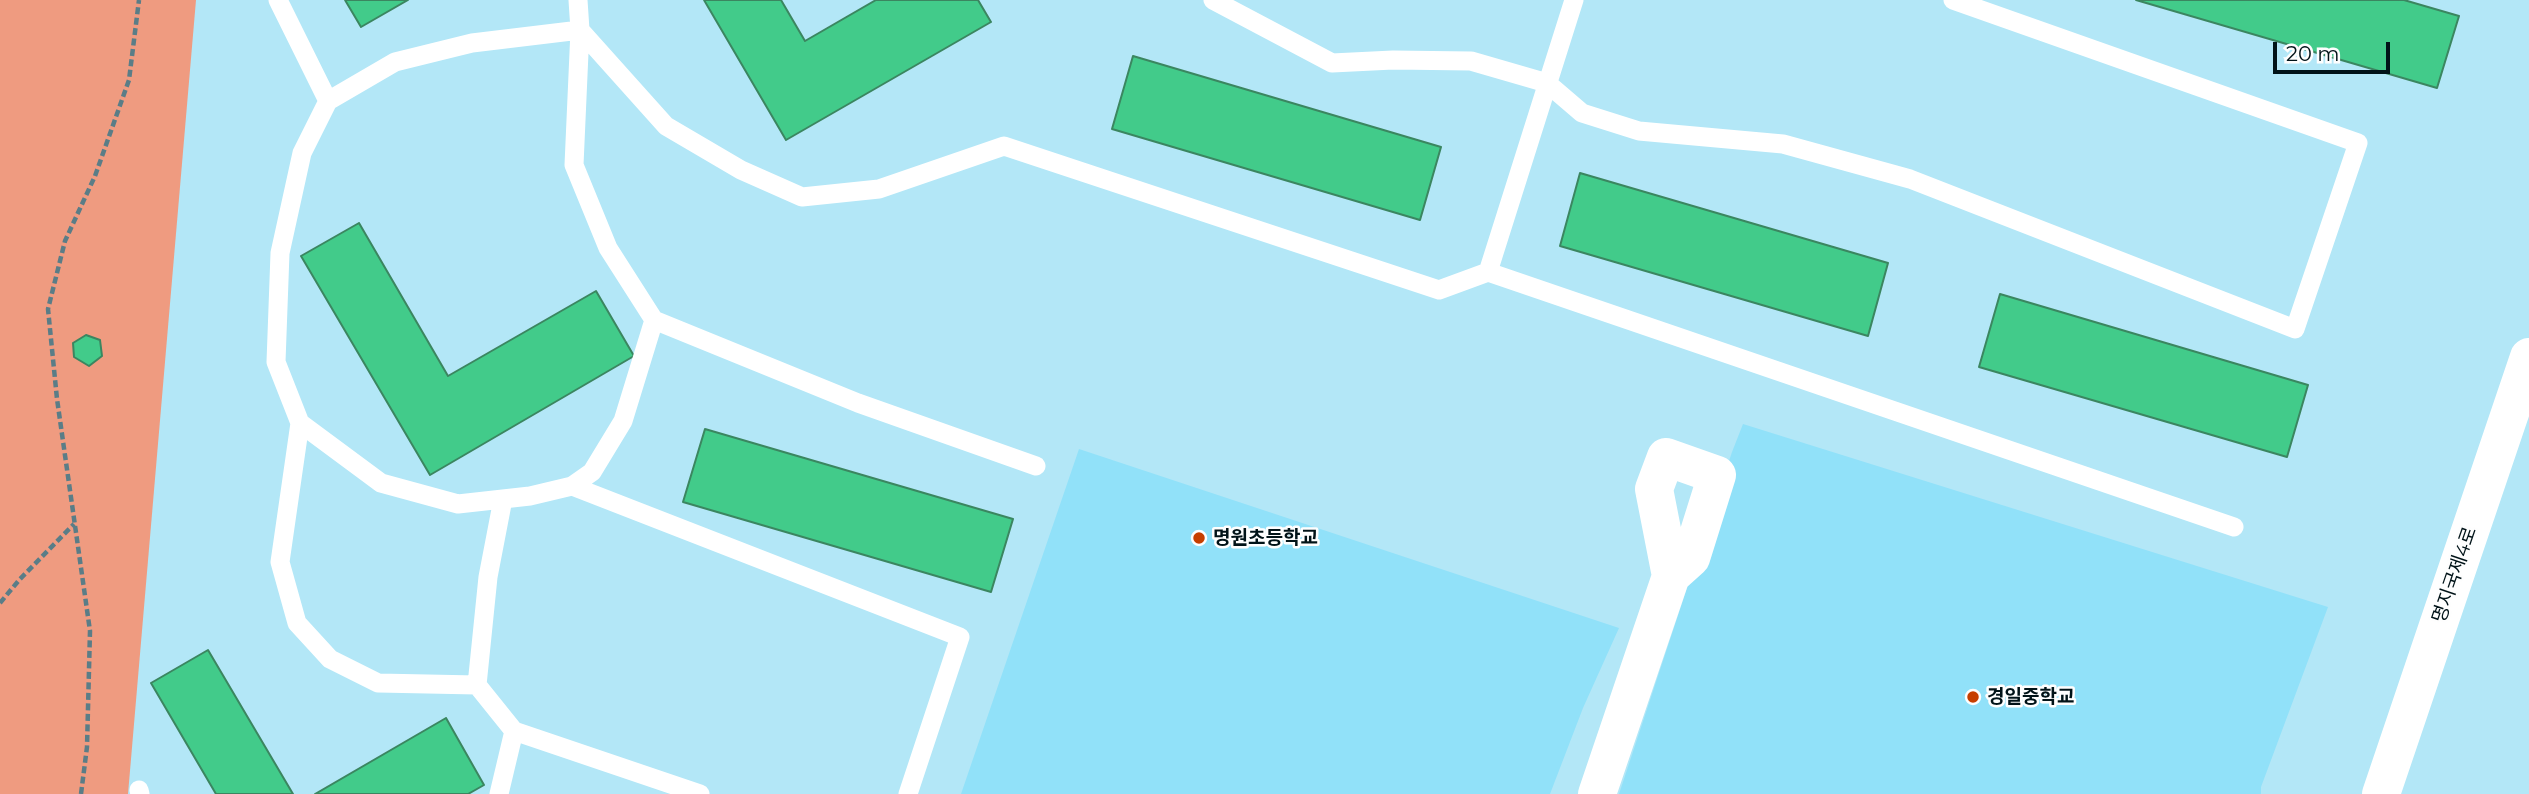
<!DOCTYPE html>
<meta charset="utf-8">
<style>
body{margin:0}
#map{position:relative;width:2529px;height:794px;overflow:hidden;background:#b3e7f7;font-family:Montserrat,sans-serif}
canvas{display:block}
.scale{position:absolute;left:2273px;top:42px;width:117px;height:32px;box-sizing:border-box;border:4px solid #011318;border-top:0;padding-left:9px;font-size:21px;line-height:24px;white-space:nowrap;color:#011318;-webkit-text-stroke:5px #fefefe;paint-order:stroke}
</style>
<div id="map">
<canvas width="2529" height="794"></canvas>
<div class="scale">20 m</div>
</div>
<script>
const g = document.querySelector('canvas').getContext('2d');
g.lineJoin = 'round';
function paint(path, color) {
  g.fillStyle = color;
  g.fill(path, 'evenodd');
}
function poly(rows) {
  const path = new Path2D();
  for (const r of rows) {
    path.moveTo(r[0], r[1]);
    for (let i = 2; i < r.length; i += 2) path.lineTo(r[i], r[i + 1]);
  }
  return path;
}
function stroke(path, color, width, dash) {
  g.strokeStyle = color;
  g.lineWidth = width;
  g.lineCap = dash ? 'butt' : 'round';
  g.setLineDash(dash || []);
  g.stroke(path);
}
function label(font, color, halo, rows, align = 'center') {
  g.font = font + ' Montserrat,"Noto Sans KR",sans-serif';
  g.lineWidth = 5;
  g.setLineDash([]);
  g.textBaseline = 'middle';
  g.strokeStyle = halo;
  g.fillStyle = color;
  for (const [text, x, y, turn = 0] of rows) {
    g.save();
    g.translate(x, y);
    g.rotate((+turn || 0) * Math.PI / 180);
    g.textAlign = isNaN(turn) ? turn : align;
    if (halo) g.strokeText(text, 0, 0);
    g.fillText(text, 0, 0);
    g.restore();
  }
}
paint(poly([
 [1743,424,2328,607,2261,787,2261,794,1619,794,1732,452],
 [1079,449,1619,628,1583,708,1550,794,961,794]
]), '#91e1f9');
paint(poly([
 [0,0,196,0,128,794,0,794]
]), '#ef9b80');
const building = poly([
 [345,0,408,0,361,27,345,0],
 [704,0,781,0,805,41,876,0,978,0,991,22,786,140,704,0],
 [2136,0,2404,0,2459,16,2437,88,2136,0],
 [1133,56,1441,147,1420,220,1112,129,1133,56],
 [1580,173,1888,263,1868,336,1560,246,1580,173],
 [359,223,448,376,596,291,634,356,430,475,301,256,359,223],
 [2000,294,2308,385,2287,457,1979,367,2000,294],
 [86,335,100,340,102,356,89,366,74,357,73,343,86,335],
 [705,429,1013,519,991,592,683,502,705,429],
 [208,650,293,794,216,794,151,683,208,650],
 [446,718,484,785,468,794,315,794,446,718]
]);
paint(building, '#42cb8a');
stroke(building, '#3b8660', 2);
stroke(poly([
 [0,603,20,579,74,524],
 [81,794,87,747,90,631,57,399,48,309,65,241,95,176,129,80,139,0]
]), '#5a7d87', 4.5, [7, 3.5]);
stroke(poly([
 [278,0,328,101],
 [578,0,580,30,666,126,741,170,802,197,879,189,1004,146,1439,290,1488,272,1574,0],
 [1213,0,1332,63,1393,60,1471,61,1547,83,1582,113,1639,131,1783,144,1910,179,2295,329,2358,143,1953,0],
 [1488,272,2234,527],
 [654,320,623,421,592,472,572,486,530,496,458,504,381,483,300,423,276,362,280,253,302,153,328,101,395,62,472,43,580,30,574,165,608,248,654,320,858,403,1036,466],
 [300,423,280,562,297,623,330,659,378,683,477,685],
 [572,486,960,637,908,794],
 [514,731,700,794],
 [139,790,140,794],
 [499,794,514,731,477,685,488,577,503,499]
]), '#fff', 19);
stroke(poly([
 [1597,794,1671,576,1654,489,1666,457,1717,475,1691,558,1671,576]
]), '#fff', 38);
stroke(poly([
 [2381,794,2529,357]
]), '#fff', 38);
for (const [x, y, r, color] of [
 [1199,538,7,"#c63f00"],
 [1973,697,7,"#c63f00"]
]) {
  const dot = new Path2D();
  dot.arc(x, y, r, 0, 2 * Math.PI);
  g.fillStyle = color;
  g.fill(dot);
  stroke(dot, '#fefefe', 2.5);
}
label('bold 19px', '#011318', '#fefefe', [
 ["명원초등학교",1213,538],
 ["경일중학교",1987,697]
], 'left');
label('19px', '#011318', '#fefefe', [
 ["명지국제4로",2455,575,-71]
]);
</script>
